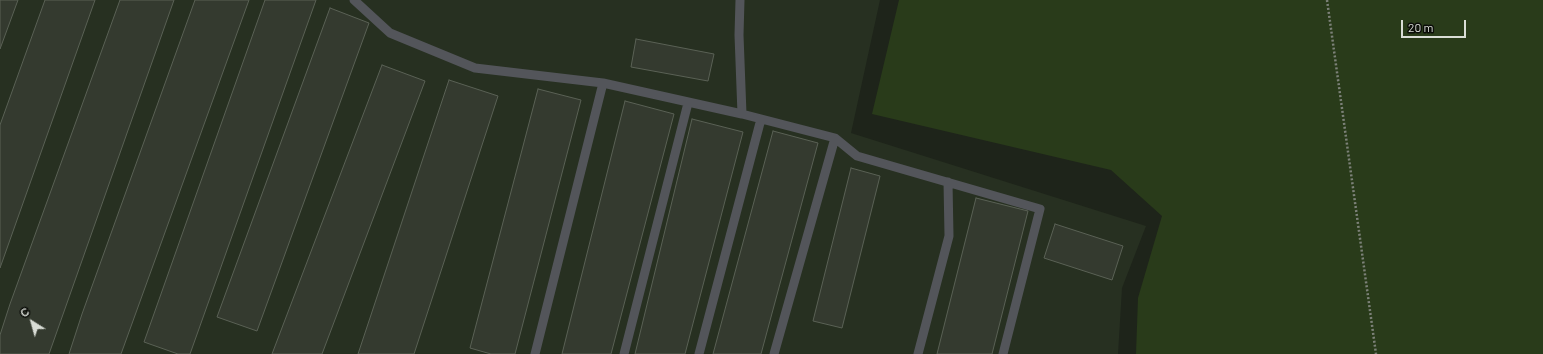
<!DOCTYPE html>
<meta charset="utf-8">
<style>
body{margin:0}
#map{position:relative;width:1543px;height:354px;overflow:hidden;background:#1e241a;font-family:Barlow,sans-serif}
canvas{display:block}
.north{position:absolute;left:12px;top:302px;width:40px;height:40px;-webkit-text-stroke:3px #0a0c08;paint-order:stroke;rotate:323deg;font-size:11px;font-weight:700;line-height:16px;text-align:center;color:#d9ddd6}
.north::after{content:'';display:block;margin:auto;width:14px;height:18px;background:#d9ddd6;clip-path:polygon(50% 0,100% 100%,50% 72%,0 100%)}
.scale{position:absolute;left:1401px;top:20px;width:65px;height:18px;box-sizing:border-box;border:2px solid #d9ddd6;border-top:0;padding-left:5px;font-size:12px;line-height:14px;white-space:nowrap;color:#d9ddd6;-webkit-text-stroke:3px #0a0c08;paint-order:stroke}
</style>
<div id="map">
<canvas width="1543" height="354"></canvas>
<div class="north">С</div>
<div class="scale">20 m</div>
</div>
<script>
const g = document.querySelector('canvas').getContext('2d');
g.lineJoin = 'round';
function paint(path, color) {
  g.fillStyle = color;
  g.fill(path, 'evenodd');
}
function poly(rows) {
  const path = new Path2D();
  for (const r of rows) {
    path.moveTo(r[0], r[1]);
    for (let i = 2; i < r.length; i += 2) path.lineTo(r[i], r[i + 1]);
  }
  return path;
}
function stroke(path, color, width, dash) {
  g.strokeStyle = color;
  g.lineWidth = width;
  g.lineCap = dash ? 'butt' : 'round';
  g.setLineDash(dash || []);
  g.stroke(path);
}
paint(poly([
 [0,0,880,0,851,133,1146,226,1122,288,1118,354,0,354]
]), '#273021');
paint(poly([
 [899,0,1543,0,1543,354,1136,354,1138,298,1162,216,1111,170,872,114]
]), '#293b1a');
const building = poly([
 [0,0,18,0,0,49,0,0],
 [45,0,95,0,0,268,0,125,45,0],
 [120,0,174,0,49,354,0,354,0,335,10,304,120,0],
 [195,0,249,0,121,354,69,354,82,314,195,0],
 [265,0,316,0,190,354,178,354,144,342,265,0],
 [330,8,369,23,257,331,217,317,330,8],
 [636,39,714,54,708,81,631,67,636,39],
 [382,65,425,81,322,354,272,354,382,65],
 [449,80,498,96,414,354,358,354,449,80],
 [538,89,581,100,515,354,491,354,470,348,538,89],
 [625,101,674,114,611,354,562,354,625,101],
 [692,119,743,132,685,354,635,354,692,119],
 [773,131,818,143,761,354,713,354,773,131],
 [851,168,880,176,842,328,813,321,851,168],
 [976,198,1028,211,992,354,937,354,976,198],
 [1055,224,1123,246,1112,280,1044,258,1055,224]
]);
paint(building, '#343a2f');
stroke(building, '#5a6155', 1);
stroke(poly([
 [1327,0,1376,354]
]), '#7c8178', 2.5, [2, 2]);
stroke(poly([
 [354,0,390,33,475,68,603,83,742,114],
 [740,0,739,35,742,114,835,138,857,156,1040,209,1003,354],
 [535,354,603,83],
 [624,354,688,103],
 [699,354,761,119],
 [774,354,835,138],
 [918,354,949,236,948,182]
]), '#53555a', 9);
</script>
